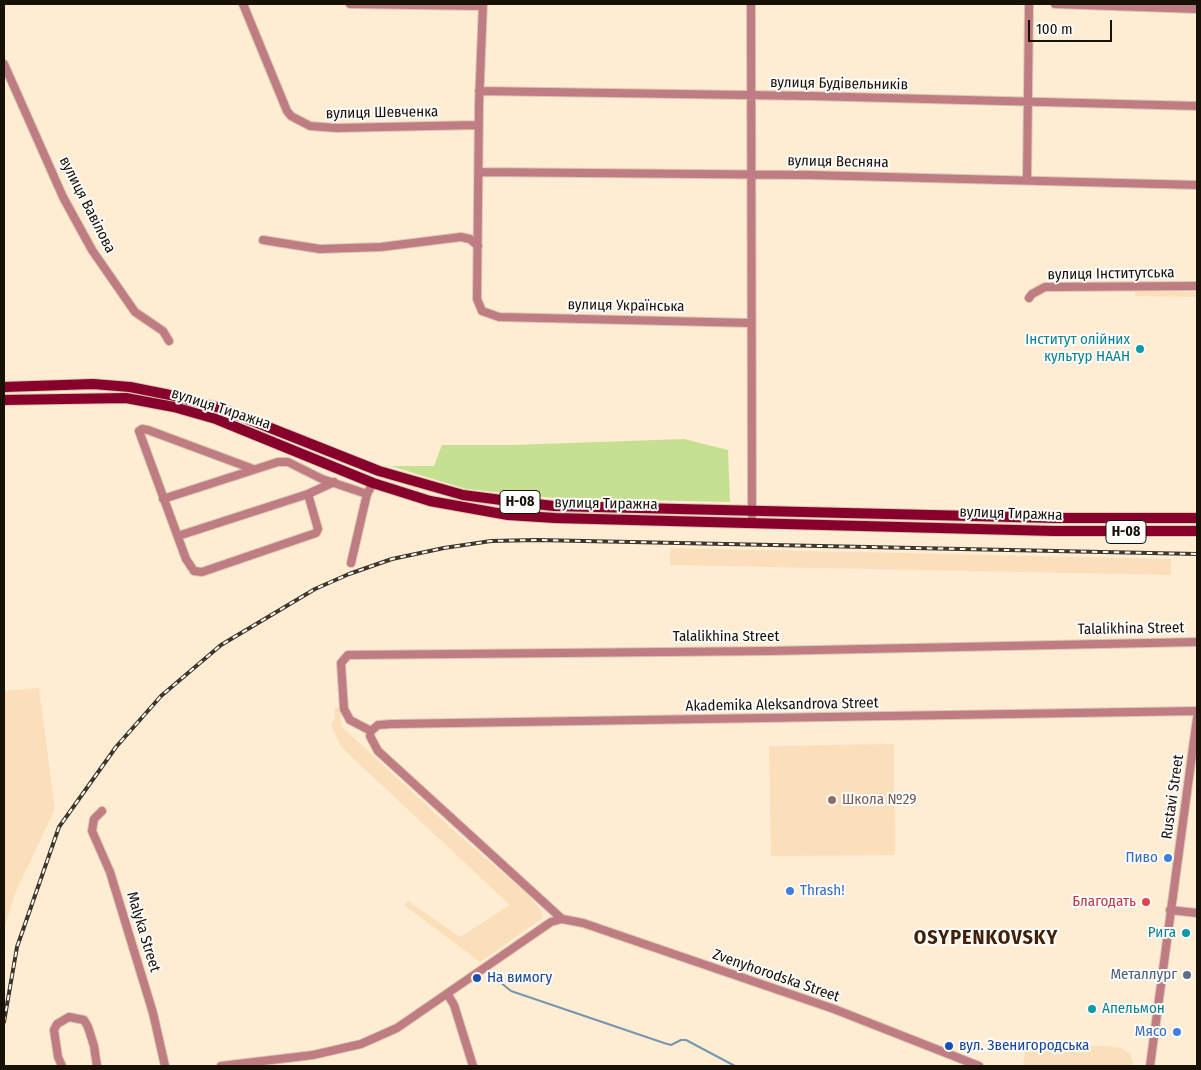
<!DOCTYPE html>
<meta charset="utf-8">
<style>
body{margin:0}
#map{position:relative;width:1201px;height:1070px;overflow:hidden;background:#feecd3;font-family:"Fira Sans Condensed",sans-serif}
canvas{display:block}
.frame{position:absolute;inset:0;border:5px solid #181106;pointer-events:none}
.scale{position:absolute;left:1028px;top:20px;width:84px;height:22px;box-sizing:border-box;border:2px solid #181106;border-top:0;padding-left:6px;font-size:15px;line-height:18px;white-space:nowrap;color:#181106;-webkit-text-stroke:4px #fcfcfc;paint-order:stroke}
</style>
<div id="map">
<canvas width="1201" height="1070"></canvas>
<div class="frame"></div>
<div class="scale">100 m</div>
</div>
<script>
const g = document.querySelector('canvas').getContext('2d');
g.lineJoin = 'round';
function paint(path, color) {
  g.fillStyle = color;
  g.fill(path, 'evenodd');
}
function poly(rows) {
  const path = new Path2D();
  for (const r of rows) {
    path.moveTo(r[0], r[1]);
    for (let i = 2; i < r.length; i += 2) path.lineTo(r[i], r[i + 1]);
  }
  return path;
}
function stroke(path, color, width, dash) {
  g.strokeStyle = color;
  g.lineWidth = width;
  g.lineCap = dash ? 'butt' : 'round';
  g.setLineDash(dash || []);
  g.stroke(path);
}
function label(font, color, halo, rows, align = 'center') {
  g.font = font + ' "Fira Sans Condensed",sans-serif';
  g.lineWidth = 4;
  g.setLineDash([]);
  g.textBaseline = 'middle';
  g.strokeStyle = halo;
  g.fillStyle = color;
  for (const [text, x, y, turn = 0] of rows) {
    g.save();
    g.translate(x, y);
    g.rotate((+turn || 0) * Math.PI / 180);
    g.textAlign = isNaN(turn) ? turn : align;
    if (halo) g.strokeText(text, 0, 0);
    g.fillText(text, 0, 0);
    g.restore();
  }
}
paint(poly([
 [1135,290,1197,292,1197,297,1135,296],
 [670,548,1171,559,1171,575,670,565],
 [39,688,55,809,14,896,4,929,4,691],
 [340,707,341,726,453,830,529,896,542,912,543,918,480,962,404,905,408,901,460,937,510,905,341,747,331,725,335,719,334,708],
 [894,744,895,855,771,856,769,746],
 [1050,1043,1118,1047,1130,1053,1133,1064,1132,1066,1023,1066,1025,1051,1032,1053,1032,1049,1043,1049]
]), '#fbdfba');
paint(poly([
 [684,439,728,450,730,502,555,498,466,489,391,466,434,466,442,445,513,445]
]), '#c6e091');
stroke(poly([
 [500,982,511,991,664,1043,671,1045,681,1040,686,1040,735,1066]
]), '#7697af', 2);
const minor = poly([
 [243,4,287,111,291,116,310,126,336,128,478,125],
 [350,4,483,6],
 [483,4,479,104,477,299,482,311,499,317,751,323],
 [751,4,752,522],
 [1055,4,1197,9],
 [4,64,63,197,92,250,135,312,163,331,169,341],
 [479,91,810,96,1197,106],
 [479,172,809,175,1197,185],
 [1027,180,1029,4],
 [263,240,320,249,381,247,461,237,470,239,478,246],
 [1029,298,1032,294,1045,287,1197,286],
 [253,469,148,430,142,429,139,431,186,559,194,571,202,572,316,533,318,529,308,494],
 [163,499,278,462,288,462,322,479,367,494],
 [178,536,308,494,334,482],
 [351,563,367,494,373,483],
 [371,731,350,720,344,709,341,663,348,655,769,651,1197,642],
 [371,731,378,725,392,724,1197,711],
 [371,731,370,736,378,751,562,919,583,923,834,1009,979,1066],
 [102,811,94,819,92,831,110,872,153,1013,165,1066],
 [1170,910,1197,913],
 [448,995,454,1005,473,1066],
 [62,1066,58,1057,54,1030,57,1024,69,1017,84,1020,88,1027,94,1046,97,1066],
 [221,1066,313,1055,361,1044,397,1028,551,922,562,919],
 [1150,1066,1197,718]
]);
const major = poly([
 [4,387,93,384,130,387,170,395,220,408,379,471,463,495,509,501,554,506,1055,518,1197,518],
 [4,400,126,398,174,407,216,419,373,483,430,501,508,515,555,518,1054,531,1197,531]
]);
stroke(minor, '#d9c9b2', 10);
stroke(major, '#d9c9b2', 12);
stroke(minor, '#bf7c82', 8);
stroke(major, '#88012c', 10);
const rail = poly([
 [4,1022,17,947,59,827,116,747,161,696,221,645,315,589,349,574,392,559,444,548,491,541,537,540,1197,554]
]);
stroke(rail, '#3f3629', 4);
stroke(rail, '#fcfcfc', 2, [5.5]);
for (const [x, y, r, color] of [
 [1140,349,5,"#0f9aa8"],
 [832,800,5,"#8d6e63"],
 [1168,858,5,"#3f7fe0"],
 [790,891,5,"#3f7fe0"],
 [1146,902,5,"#e0444e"],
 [1186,933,5,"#0f9aa8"],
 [1187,975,5,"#5c6f8a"],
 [477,978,5,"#1a4fb4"],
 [1092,1009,5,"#0f9aa8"],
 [1177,1032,5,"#3f7fe0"],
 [949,1046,5,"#1a4fb4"]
]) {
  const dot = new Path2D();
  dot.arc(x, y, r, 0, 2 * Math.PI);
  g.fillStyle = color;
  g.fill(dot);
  stroke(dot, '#fcfcfc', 2);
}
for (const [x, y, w] of [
 [520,502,40],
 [1126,532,40]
]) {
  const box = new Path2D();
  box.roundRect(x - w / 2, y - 11.5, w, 23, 4);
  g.fillStyle = '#fcfcfc';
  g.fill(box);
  stroke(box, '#181106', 1);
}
label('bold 14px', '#181106', null, [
 ["Н-08",520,502],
 ["Н-08",1126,532]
]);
label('15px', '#181106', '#fcfcfc', [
 ["вулиця Будівельників",839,84,1],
 ["вулиця Шевченка",382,113,-1],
 ["вулиця Весняна",838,162,1],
 ["вулиця Вавілова",87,205,63],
 ["вулиця Інститутська",1111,274,-1],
 ["вулиця Українська",626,306,1],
 ["вулиця Тиражна",221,409,18],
 ["вулиця Тиражна",606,504,1],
 ["вулиця Тиражна",1011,514,2],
 ["Talalikhina Street",1131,629,-1],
 ["Talalikhina Street",726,637],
 ["Akademika Aleksandrova Street",782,705,-1],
 ["Rustavi Street",1173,797,-82],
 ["Malyka Street",143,932,73],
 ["Zvenyhorodska Street",776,976,19]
]);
label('15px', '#0d838f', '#fcfcfc', [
 ["Інститут олійних",1130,340],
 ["культур НААН",1130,357],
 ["Рига",1176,933],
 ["Апельмон",1102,1009,"left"]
], 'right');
label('15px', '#785e54', '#fcfcfc', [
 ["Школа №29",842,800]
], 'left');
label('15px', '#366cbe', '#fcfcfc', [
 ["Пиво",1158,858],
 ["Thrash!",800,891,"left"],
 ["Мясо",1167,1032]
], 'right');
label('15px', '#be3a42', '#fcfcfc', [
 ["Благодать",1136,902]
], 'right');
label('15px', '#4e5e75', '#fcfcfc', [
 ["Металлург",1177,975]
], 'right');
label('15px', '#164399', '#fcfcfc', [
 ["На вимогу",487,978],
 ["вул. Звенигородська",959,1046]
], 'left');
g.letterSpacing = '1px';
label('bold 20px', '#402107', '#fcfcfc', [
 ["OSYPENKOVSKY",986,938]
]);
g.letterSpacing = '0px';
</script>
